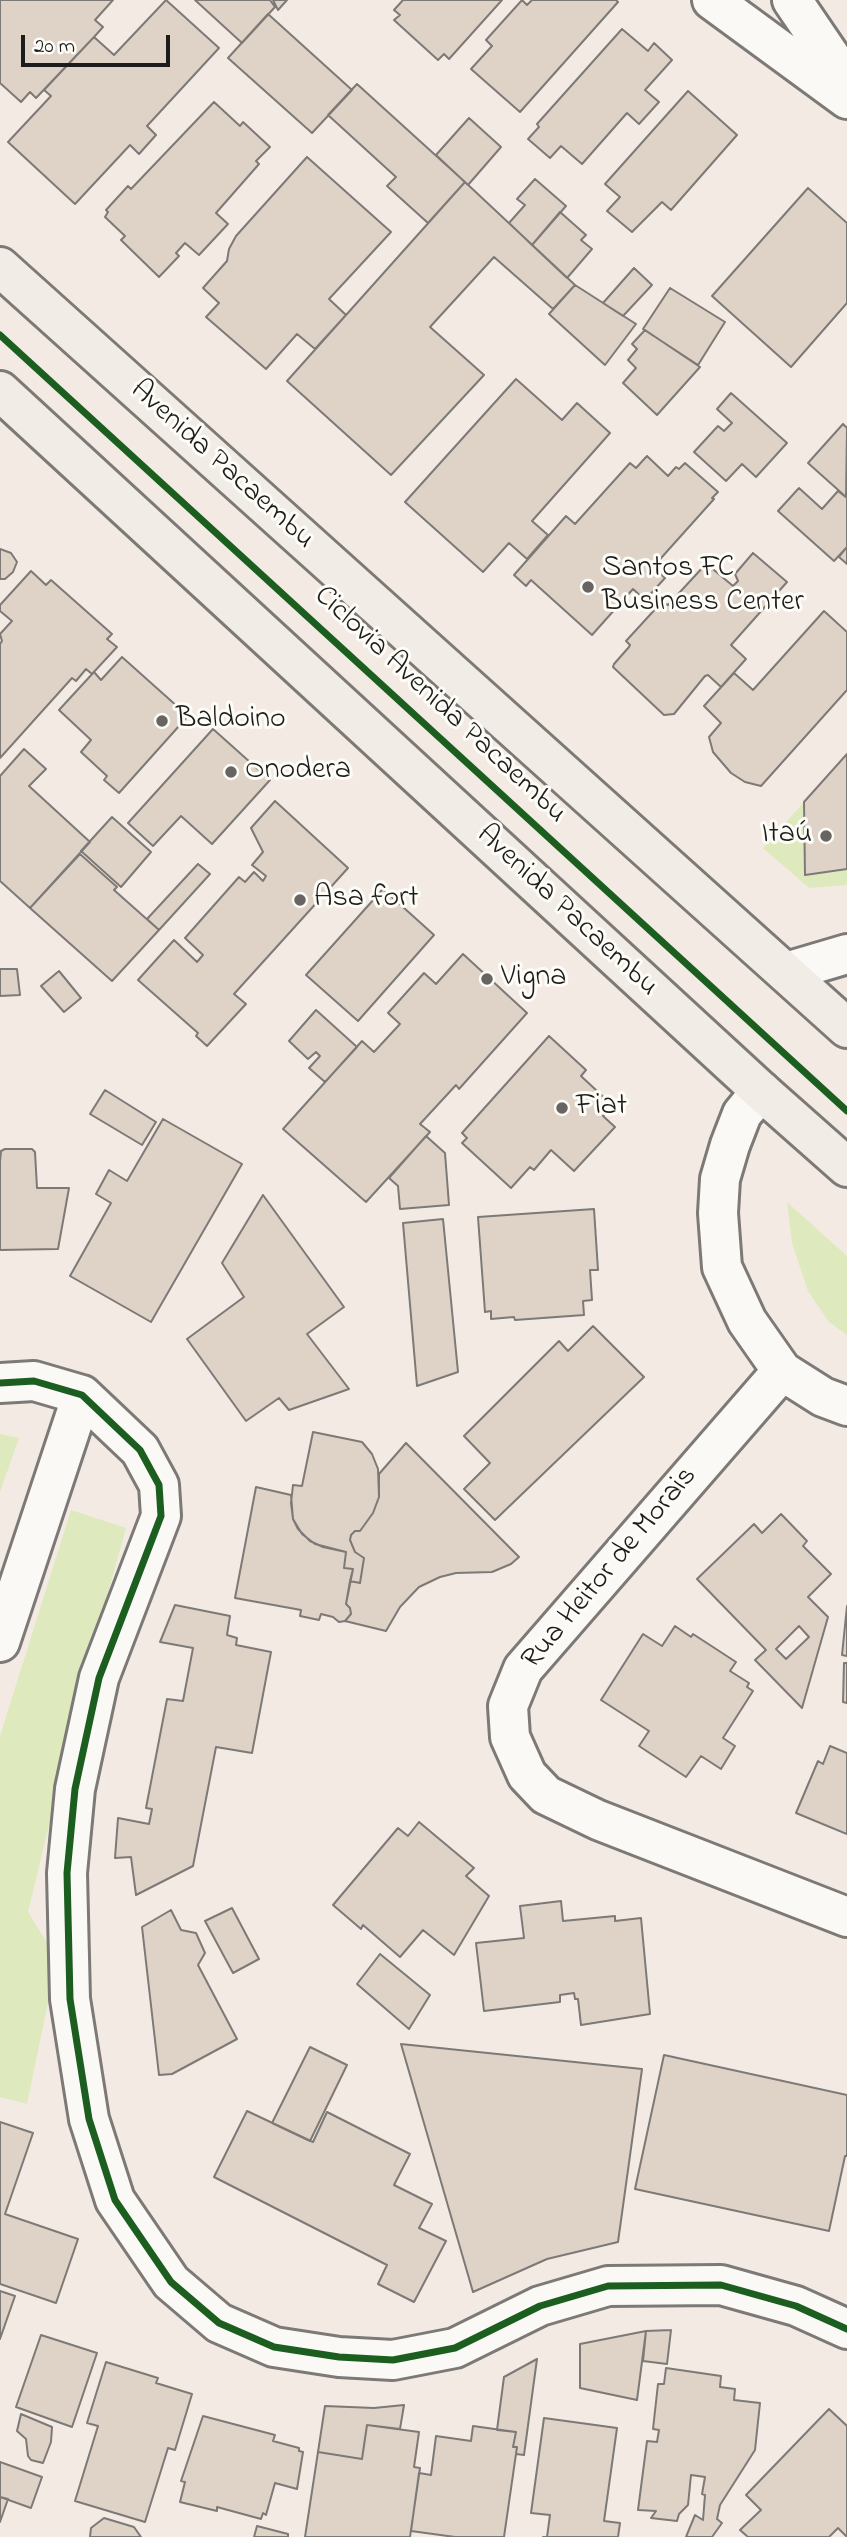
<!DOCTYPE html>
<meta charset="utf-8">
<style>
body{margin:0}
#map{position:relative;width:847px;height:2537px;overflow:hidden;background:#f3ebe3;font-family:"Indie Flower",sans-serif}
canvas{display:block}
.scale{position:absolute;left:21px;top:35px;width:149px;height:32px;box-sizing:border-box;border:4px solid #1c1c1c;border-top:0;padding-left:9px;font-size:21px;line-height:24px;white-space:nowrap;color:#1c1c1c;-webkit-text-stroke:5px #fdfcf7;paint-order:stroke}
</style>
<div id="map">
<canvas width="847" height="2537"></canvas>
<div class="scale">20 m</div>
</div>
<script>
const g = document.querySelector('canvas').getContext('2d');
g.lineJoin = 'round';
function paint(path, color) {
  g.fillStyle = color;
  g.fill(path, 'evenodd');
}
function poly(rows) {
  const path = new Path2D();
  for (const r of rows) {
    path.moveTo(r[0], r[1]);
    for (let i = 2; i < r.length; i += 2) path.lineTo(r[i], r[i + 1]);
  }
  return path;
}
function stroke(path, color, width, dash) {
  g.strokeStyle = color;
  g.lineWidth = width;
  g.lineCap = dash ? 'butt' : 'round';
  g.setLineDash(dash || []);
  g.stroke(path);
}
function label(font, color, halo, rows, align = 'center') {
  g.font = font + ' "Indie Flower",sans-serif';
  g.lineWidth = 6;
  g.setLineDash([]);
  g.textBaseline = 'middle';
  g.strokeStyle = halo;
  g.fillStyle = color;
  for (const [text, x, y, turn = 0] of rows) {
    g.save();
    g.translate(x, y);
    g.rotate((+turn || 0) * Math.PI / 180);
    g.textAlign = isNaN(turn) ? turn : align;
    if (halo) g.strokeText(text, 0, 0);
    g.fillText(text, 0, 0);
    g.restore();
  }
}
paint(poly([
 [804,802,805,874,847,869,847,885,809,888,763,848],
 [787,1202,847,1256,847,1335,829,1322,808,1291,792,1243],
 [0,1434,19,1438,0,1492],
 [71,1510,126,1528,85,1676,28,1912,57,1959,27,2104,0,2097,0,1736]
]), '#dee9bd');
const building = poly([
 [0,0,113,0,95,20,103,27,94,37,36,98,30,92,21,102,0,83,0,0],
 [166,0,219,48,147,126,156,135,139,154,130,145,75,204,8,142,51,96,44,90,94,37,114,55,166,0],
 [195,0,270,0,275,7,242,43,195,0],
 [273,0,287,0,278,10,273,0],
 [403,0,502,0,449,59,444,54,438,60,394,20,400,15,394,10,403,0],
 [522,0,527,5,532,0,616,0,618,2,520,112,471,69,492,46,486,40,522,0],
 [268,14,352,90,312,133,228,58,268,14],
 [622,29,648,51,654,43,672,60,645,90,659,102,639,124,627,113,582,164,561,146,550,158,528,139,539,127,537,124,622,29],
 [357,84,465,182,428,223,387,186,396,177,328,115,357,84],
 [688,91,737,135,671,210,662,202,632,232,607,211,620,197,605,184,688,91],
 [214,102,240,126,243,122,270,147,256,161,259,164,216,213,228,224,199,255,185,243,176,253,179,256,159,277,121,240,125,236,105,217,108,212,106,210,128,186,131,189,214,102],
 [469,118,501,147,468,185,436,155,469,118],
 [307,157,391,232,329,299,346,315,315,349,297,334,266,369,206,317,219,303,203,288,227,261,229,249,236,236,307,157],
 [535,179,566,206,532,245,509,223,525,205,517,199,535,179],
 [465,182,575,285,553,309,494,257,430,327,484,375,391,475,287,381,465,182],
 [808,188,847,223,847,303,791,367,712,296,808,188],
 [560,212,586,235,581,240,592,249,567,278,532,245,560,212],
 [634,268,652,285,623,316,603,303,634,268],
 [575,285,636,324,605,365,549,314,575,285],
 [670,288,725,322,698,365,643,329,670,288],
 [645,330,700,367,657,415,623,383,636,368,628,360,637,349,632,344,645,330],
 [516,379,562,420,577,403,610,433,532,521,548,535,527,559,509,543,483,572,405,502,516,379],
 [731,393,787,443,756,477,742,464,726,481,694,452,718,426,724,431,732,423,717,409,731,393],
 [843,424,847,428,846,497,808,463,843,424],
 [647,456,668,476,676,467,679,469,685,463,718,492,712,498,714,499,653,567,665,578,645,600,633,589,592,635,531,580,526,586,514,575,566,516,575,524,630,463,636,468,647,456],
 [799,488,822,509,838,491,847,498,847,547,834,561,778,511,799,488],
 [847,547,847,564,839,557,847,547],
 [0,549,11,553,17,562,13,572,5,579,0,579,0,549],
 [753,553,787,582,731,645,746,659,721,687,708,675,705,676,674,714,664,715,613,667,614,664,629,647,630,645,626,641,659,605,663,603,668,605,704,566,708,565,733,586,738,581,735,574,753,553],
 [31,571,46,585,51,580,112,634,107,639,117,647,92,674,86,669,76,681,72,678,0,758,0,644,2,641,0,634,12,621,0,611,0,605,31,571],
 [824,611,847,632,847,690,761,786,745,782,731,773,713,752,709,737,721,723,704,706,734,673,753,690,824,611],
 [122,657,188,716,119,793,104,780,107,776,81,752,91,740,59,710,94,672,101,680,122,657],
 [213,729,270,780,212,844,181,816,153,846,128,823,213,729],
 [24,749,46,769,29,786,90,842,30,908,0,881,0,776,24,749],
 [847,754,847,869,805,875,804,802,847,754],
 [275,801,348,868,234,994,246,1004,207,1046,196,1036,198,1033,138,980,174,940,197,962,203,955,185,938,239,877,245,882,254,872,263,881,266,876,252,865,263,852,251,828,275,801],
 [112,817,151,852,121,887,81,851,112,817],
 [80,854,117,887,114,890,159,930,112,981,30,908,80,854],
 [198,864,210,874,159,930,147,919,198,864],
 [383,889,434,935,358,1021,306,975,383,889],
 [463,954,527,1013,459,1089,456,1085,420,1124,430,1132,366,1202,283,1129,362,1041,374,1052,400,1024,388,1013,424,973,436,984,463,954],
 [0,969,17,969,20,995,0,996,0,969],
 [59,971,81,998,64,1012,41,986,59,971],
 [316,1010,357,1047,325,1082,309,1068,320,1056,316,1052,308,1059,289,1041,316,1010],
 [549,1036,586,1070,581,1076,612,1105,603,1116,615,1127,574,1171,551,1150,534,1170,530,1167,511,1188,462,1143,467,1138,462,1133,549,1036],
 [105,1090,156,1122,142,1145,90,1114,105,1090],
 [163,1119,242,1164,151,1322,70,1276,111,1203,96,1194,109,1170,127,1181,163,1119],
 [426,1136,445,1153,449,1205,400,1209,398,1186,389,1178,426,1136],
 [5,1149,32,1149,35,1152,37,1188,69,1188,58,1249,0,1250,0,1162,1,1151,5,1149],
 [263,1195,344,1307,307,1334,349,1389,289,1410,279,1398,246,1421,187,1339,244,1297,222,1263,263,1195],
 [594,1209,598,1270,590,1270,592,1300,583,1301,584,1315,515,1320,514,1317,491,1319,491,1311,485,1312,478,1217,594,1209],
 [443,1219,458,1372,417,1386,403,1223,443,1219],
 [593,1326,644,1377,495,1520,464,1489,490,1463,464,1436,559,1341,568,1351,593,1326],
 [313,1432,362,1442,372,1454,378,1469,379,1497,373,1513,360,1531,355,1531,351,1535,350,1540,355,1552,364,1558,360,1583,350,1581,353,1569,344,1568,346,1552,323,1547,310,1541,298,1529,293,1519,291,1503,293,1485,302,1486,313,1432],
 [406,1443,519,1557,511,1564,492,1572,456,1573,440,1577,419,1587,400,1607,386,1631,345,1621,351,1614,350,1608,346,1604,350,1581,360,1583,364,1558,355,1552,350,1540,351,1535,355,1531,360,1531,373,1513,379,1497,379,1474,406,1443],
 [256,1487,291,1495,293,1519,302,1534,315,1544,346,1552,344,1568,353,1569,346,1604,350,1608,351,1614,345,1621,339,1622,333,1617,321,1614,319,1620,300,1616,301,1610,235,1598,256,1487],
 [781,1514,807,1541,803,1546,831,1574,808,1597,828,1617,802,1708,755,1660,766,1650,697,1579,754,1524,762,1533,781,1514],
 [799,1626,809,1637,786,1659,776,1649,799,1626],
 [175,1605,230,1616,227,1635,237,1638,236,1645,271,1652,252,1753,216,1747,193,1866,136,1895,131,1857,115,1858,118,1818,149,1824,152,1809,146,1808,167,1699,183,1701,193,1648,160,1642,175,1605],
 [847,1606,847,1656,842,1655,847,1606],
 [675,1626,691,1637,693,1634,736,1662,730,1671,749,1683,747,1687,753,1691,723,1738,735,1746,721,1769,701,1756,686,1777,639,1746,649,1731,601,1700,643,1634,662,1646,675,1626],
 [844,1663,847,1663,847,1703,843,1702,844,1663],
 [830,1746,847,1753,847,1834,796,1813,818,1761,823,1764,830,1746],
 [419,1822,474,1868,466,1876,489,1896,454,1955,423,1930,400,1957,363,1925,361,1929,333,1905,398,1828,408,1836,419,1822],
 [561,1901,563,1921,615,1916,615,1921,641,1918,650,2014,581,2025,578,1999,575,1999,574,1993,560,1995,560,2002,484,2011,476,1943,524,1938,520,1906,561,1901],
 [232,1908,259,1959,233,1973,205,1921,232,1908],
 [171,1910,181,1930,196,1933,205,1953,198,1965,237,2039,172,2074,159,2075,142,1927,171,1910],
 [380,1954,430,1995,409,2029,357,1984,380,1954],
 [401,2044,642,2069,618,2242,547,2259,473,2292,401,2044],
 [310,2047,347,2065,310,2141,272,2123,310,2047],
 [664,2055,847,2095,847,2156,845,2156,829,2231,635,2189,664,2055],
 [247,2111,313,2142,327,2112,410,2154,394,2185,432,2204,419,2228,446,2241,414,2302,378,2284,387,2265,214,2177,247,2111],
 [0,2122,33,2133,5,2214,78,2239,56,2303,0,2284,0,2122],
 [0,2291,15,2296,0,2339,0,2291],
 [671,2330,667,2364,643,2361,646,2331,671,2330],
 [646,2331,637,2400,580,2388,580,2344,646,2331],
 [41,2335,97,2353,72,2427,16,2407,41,2335],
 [537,2359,524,2455,516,2454,517,2447,513,2447,516,2432,497,2430,504,2377,537,2359],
 [106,2362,158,2378,156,2383,192,2394,175,2450,168,2448,145,2522,75,2501,98,2426,87,2423,106,2362],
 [666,2368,721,2376,720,2387,735,2389,734,2400,760,2403,755,2450,720,2505,717,2519,722,2523,712,2537,686,2537,695,2515,703,2520,705,2495,702,2494,705,2477,691,2475,688,2505,679,2514,677,2521,651,2518,656,2511,638,2510,647,2441,657,2442,659,2430,653,2429,658,2384,664,2384,666,2368],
 [404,2405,400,2429,367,2425,362,2459,318,2452,325,2406,374,2408,404,2405],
 [829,2409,847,2426,847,2537,838,2528,829,2537,748,2537,740,2530,761,2510,746,2495,829,2409],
 [21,2414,52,2427,51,2442,43,2463,31,2460,28,2456,26,2439,17,2431,21,2414],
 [203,2416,275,2435,273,2441,299,2448,299,2451,303,2452,297,2489,275,2483,266,2515,263,2513,261,2519,217,2507,217,2511,180,2502,185,2482,181,2481,203,2416],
 [544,2418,617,2428,604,2521,620,2523,618,2537,543,2537,547,2537,550,2515,531,2513,544,2418],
 [367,2425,419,2432,414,2467,420,2468,410,2537,305,2537,318,2452,362,2459,367,2425],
 [473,2426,516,2432,513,2447,517,2447,504,2537,455,2537,411,2531,419,2473,431,2475,436,2436,471,2441,473,2426],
 [0,2462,42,2477,31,2508,0,2497,0,2462],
 [0,2497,8,2499,0,2522,0,2497],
 [104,2518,134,2527,141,2537,90,2537,91,2528,104,2518],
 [257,2526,288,2534,288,2537,254,2537,257,2526]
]);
paint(building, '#dfd3c8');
stroke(building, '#7d7976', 2);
const minor = poly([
 [712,0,847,99],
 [792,0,847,81],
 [786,972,847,954],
 [761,1091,742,1114,730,1145,720,1179,718,1213,722,1267,747,1321,782,1371,823,1397,847,1406],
 [782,1371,523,1669,508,1706,510,1737,527,1775,546,1795,598,1820,847,1917],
 [0,1383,34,1381,82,1395,140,1450,159,1485,161,1516,99,1678,75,1789,67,1873,70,1999,89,2119,115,2200,171,2282,219,2323,274,2347,339,2357,393,2360,455,2348,540,2306,608,2286,721,2285,796,2306,847,2329],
 [0,1642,82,1395]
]);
const primary = poly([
 [0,267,847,1028],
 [0,391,761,1091,847,1167]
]);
stroke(minor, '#7d7976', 44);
stroke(primary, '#7d7976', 44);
stroke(minor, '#faf9f6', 38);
stroke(primary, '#f1ece5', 38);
stroke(poly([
 [0,335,847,1111],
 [0,1383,34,1381,82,1395,140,1450,159,1485,161,1516,99,1678,75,1789,67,1873,70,1999,89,2119,115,2200,171,2282,219,2323,274,2347,339,2357,393,2360,455,2348,540,2306,608,2286,721,2285,796,2306,847,2329]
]), '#1b5e20', 7);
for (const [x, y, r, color] of [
 [588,587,7,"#676462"],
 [162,721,7,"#676462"],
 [231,772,7,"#676462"],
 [826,836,7,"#676462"],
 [300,900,7,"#676462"],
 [487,979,7,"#676462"],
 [562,1108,7,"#676462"]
]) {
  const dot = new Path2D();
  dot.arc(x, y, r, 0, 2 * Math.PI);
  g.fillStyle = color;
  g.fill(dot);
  stroke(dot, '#fdfcf7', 2.5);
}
label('30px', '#1c1c1c', '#fdfcf7', [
 ["Avenida Pacaembu",221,466,42],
 ["Ciclovia Avenida Pacaembu",439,706,43],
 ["Avenida Pacaembu",566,912,43],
 ["Rua Heitor de Morais",611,1569,-50]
]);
label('30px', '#1c1c1c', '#fdfcf7', [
 ["Santos FC",602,570],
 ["Business Center",602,604],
 ["Baldoino",176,721],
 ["Onodera",245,772],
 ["Itaú",812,836,"right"],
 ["Asa fort",314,900],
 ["Vigna",501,979],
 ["Fiat",576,1108]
], 'left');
</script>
